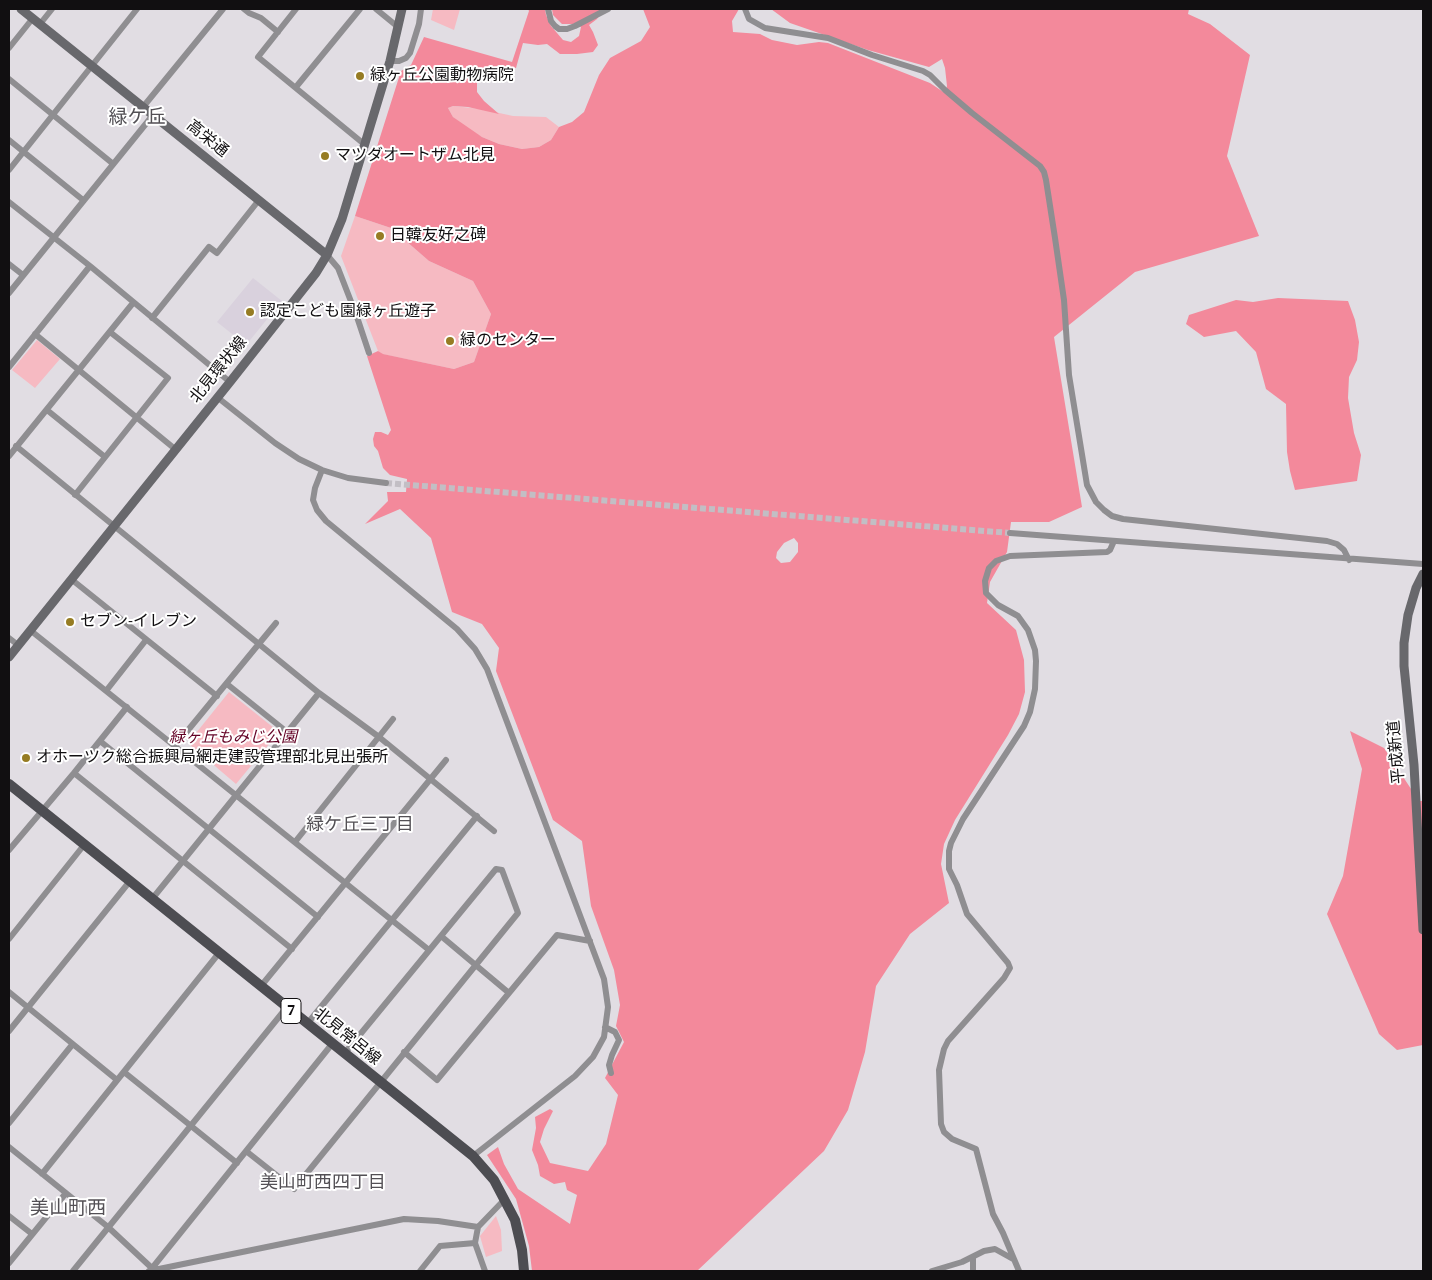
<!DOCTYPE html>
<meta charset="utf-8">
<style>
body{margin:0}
#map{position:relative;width:1432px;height:1280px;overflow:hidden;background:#e1dde3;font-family:"Source Serif 4",serif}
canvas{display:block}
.frame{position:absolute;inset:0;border:10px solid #110f11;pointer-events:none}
</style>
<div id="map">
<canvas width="1432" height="1280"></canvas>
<div class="frame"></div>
</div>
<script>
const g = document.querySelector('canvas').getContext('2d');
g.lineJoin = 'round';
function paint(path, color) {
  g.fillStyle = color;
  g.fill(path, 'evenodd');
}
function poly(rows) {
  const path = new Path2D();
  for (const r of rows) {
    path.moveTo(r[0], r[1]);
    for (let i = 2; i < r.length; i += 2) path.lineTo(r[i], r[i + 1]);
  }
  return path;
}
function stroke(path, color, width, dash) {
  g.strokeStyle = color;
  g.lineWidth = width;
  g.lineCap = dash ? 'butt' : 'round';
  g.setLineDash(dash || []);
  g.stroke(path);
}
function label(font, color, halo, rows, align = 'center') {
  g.font = font + ' "Source Serif 4","Noto Sans JP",serif';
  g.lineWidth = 4;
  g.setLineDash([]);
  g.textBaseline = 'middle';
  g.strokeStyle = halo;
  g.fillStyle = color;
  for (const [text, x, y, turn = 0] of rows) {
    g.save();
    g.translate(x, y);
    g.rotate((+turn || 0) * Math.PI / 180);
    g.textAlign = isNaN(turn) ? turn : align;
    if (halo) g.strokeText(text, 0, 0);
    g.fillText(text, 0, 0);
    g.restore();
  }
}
paint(poly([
 [253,278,282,301,246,345,217,322]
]), '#d9d1dd');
paint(poly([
 [433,9,460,9,454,30,431,20],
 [453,106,481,109,513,116,546,117,559,127,551,140,539,147,522,149,499,144,482,137,466,128,453,117,448,108],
 [355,216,391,228,429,261,473,281,491,314,474,362,454,369,382,354,378,351,341,256],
 [37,340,60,359,35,388,12,370],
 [229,692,279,732,236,784,188,743],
 [496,1216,501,1230,502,1251,486,1257,480,1236]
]), '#f6bac2');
paint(poly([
 [528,9,545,9,546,15,551,26,563,40,571,42,579,36,581,27,573,24,562,24,553,15,552,9,604,9,597,19,589,25,593,32,598,45,593,52,577,54,560,54,547,44,538,45,523,43,516,68,503,66,485,68,477,81,477,92,484,101,499,114,468,107,453,106,448,108,453,117,482,137,499,144,522,149,539,147,551,140,559,127,572,122,584,112,599,75,610,58,641,41,650,27,643,9,739,9,732,21,733,32,760,34,772,40,797,45,819,42,828,43,930,83,945,93,947,86,945,68,942,59,929,67,868,50,790,23,771,9,1189,9,1188,14,1210,24,1250,55,1227,156,1259,236,1135,272,1054,337,1082,507,1049,522,1011,522,1007,552,990,582,987,603,1016,630,1024,660,1025,692,1019,714,1008,735,955,820,944,844,941,864,949,903,910,934,876,986,865,1052,848,1110,824,1151,697,1271,532,1271,529,1246,516,1199,487,1155,498,1147,504,1164,518,1189,570,1224,577,1195,567,1190,565,1182,554,1184,540,1176,538,1165,532,1150,536,1128,535,1117,550,1109,553,1111,544,1129,540,1142,550,1163,588,1171,606,1144,618,1095,605,1078,624,1042,616,1026,620,1005,614,970,591,906,582,841,553,820,496,671,499,648,482,624,452,612,431,538,400,509,365,524,388,501,387,492,406,492,407,479,390,475,383,468,378,451,374,446,373,439,375,432,381,432,388,435,391,430,367,356,378,351,383,354,454,369,474,362,491,314,473,281,429,261,391,228,355,216,401,71,411,65,424,37,512,62,529,11],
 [794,538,798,543,798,552,790,562,781,563,776,558,777,552,784,543],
 [1278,298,1348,301,1355,320,1359,342,1357,360,1349,377,1348,398,1354,433,1361,455,1357,481,1295,490,1290,471,1287,452,1286,404,1266,389,1256,352,1236,331,1204,337,1186,324,1189,315,1236,300,1253,302],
 [1350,731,1384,748,1419,801,1423,801,1423,1045,1397,1050,1379,1034,1327,914,1343,876,1362,769]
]), '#f3899b');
stroke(poly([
 [386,483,1010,533]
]), '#c2bec4', 6, [6, 3]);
stroke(poly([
 [244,9,249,13,261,18,278,32],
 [296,9,258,57,364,144],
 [376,9,398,27],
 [548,9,551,21,555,26,559,29,567,29,575,26,608,9],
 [745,9,749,19,765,28,828,38,872,55,923,71,930,75,945,90,972,113,1040,166,1044,172,1046,180,1055,238,1064,300,1069,375,1087,485,1096,502,1104,510,1112,516,1123,519,1327,541,1337,544,1344,550,1349,560],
 [40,24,52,9],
 [9,48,33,18],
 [390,61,399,61,406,58,410,53,419,24,421,9],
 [9,79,112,163],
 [296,87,360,9],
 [143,107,223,9],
 [9,140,83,200],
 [9,170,137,9],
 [9,202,90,266,230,382],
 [327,255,338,268,357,317,369,353],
 [9,264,23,275],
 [9,293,153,115],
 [152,318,209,247,217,253,259,200],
 [35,334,175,449],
 [9,367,90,266],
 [217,397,275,443,299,459,322,470,348,478,386,483],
 [47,410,105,457],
 [16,446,319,693,379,737,494,831],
 [9,456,133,303],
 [322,470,315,488,313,500,317,510,326,521,457,629,475,649,487,669,604,979,608,1007,604,1037,593,1057,575,1076,473,1156],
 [75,495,168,378,110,332],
 [1010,533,1423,564],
 [71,579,217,696],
 [30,630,429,950],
 [9,638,18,645],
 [227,684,287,732],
 [106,691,146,640],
 [100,741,318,917],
 [175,746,276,623],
 [74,773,292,949],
 [295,842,393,719],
 [9,850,74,773,127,707],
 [152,899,319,693],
 [441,936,509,993],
 [9,939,84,845],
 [261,986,446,760],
 [9,992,117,1080],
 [307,1024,477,816],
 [605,1027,615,1032,619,1040,612,1055,609,1065,611,1073],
 [9,1031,130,881],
 [404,1052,437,1080,557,935,590,941],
 [124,1072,237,1163],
 [9,1123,72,1045],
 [9,1147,108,1227,154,1270],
 [246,1151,294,1189,518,913,502,870,496,869,344,1054],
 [42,1174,219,953],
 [9,1216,32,1234],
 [478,1227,475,1243,485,1271],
 [973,1257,973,1271],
 [9,1263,66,1193],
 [153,1267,332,1044],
 [73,1271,287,1007],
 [149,1271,404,1219,438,1221,478,1227,505,1199],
 [420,1271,440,1246,475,1243],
 [932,1271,962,1262,984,1251,995,1249,1013,1259],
 [1019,1271,1003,1233,993,1214,976,1149,952,1139,944,1132,941,1124,939,1070,944,1049,948,1041,1004,978,1010,968,1008,963,967,914,957,885,949,869,949,851,951,843,963,819,1024,726,1030,712,1035,689,1036,661,1035,650,1028,630,1018,616,998,605,986,593,985,581,989,568,996,561,1010,556,1107,552,1110,550,1114,541]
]), '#8f8e91', 6);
stroke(poly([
 [21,9,327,255],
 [1423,574,1416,588,1408,615,1404,643,1404,666,1414,765,1423,930],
 [9,657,230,382,316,273,327,255,342,219,390,61,402,9]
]), '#68686c', 9);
stroke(poly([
 [9,784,473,1156,494,1180,515,1220,522,1250,524,1271]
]), '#4d4d52', 10);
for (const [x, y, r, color] of [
 [360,76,5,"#967c23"],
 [325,156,5,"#967c23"],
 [380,236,5,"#967c23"],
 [250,312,5,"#967c23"],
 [450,341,5,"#967c23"],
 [70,622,5,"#967c23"],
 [26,758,5,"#967c23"]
]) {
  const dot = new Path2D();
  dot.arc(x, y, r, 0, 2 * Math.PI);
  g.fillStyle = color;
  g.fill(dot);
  stroke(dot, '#fff', 2);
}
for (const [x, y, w] of [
 [291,1011,20]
]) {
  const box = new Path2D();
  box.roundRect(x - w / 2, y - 12.5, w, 25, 4);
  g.fillStyle = '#fff';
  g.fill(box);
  stroke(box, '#110f11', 1);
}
label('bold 15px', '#110f11', null, [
 ["7",291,1011]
]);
label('16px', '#110f11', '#fff', [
 ["緑ヶ丘公園動物病院",370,76],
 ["マツダオートザム北見",335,156],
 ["日韓友好之碑",390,236],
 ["認定こども園緑ヶ丘遊子",260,312],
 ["緑のセンター",460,341],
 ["セブン-イレブン",80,622],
 ["オホーツク総合振興局網走建設管理部北見出張所",36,758]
], 'left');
label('16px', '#110f11', '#fff', [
 ["高栄通",207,139,39],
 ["北見環状線",219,370,-51],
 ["平成新道",1397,752,-95],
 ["北見常呂線",347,1037,39]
]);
label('italic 16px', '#630024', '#fff', [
 ["緑ヶ丘もみじ公園",233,738]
]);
label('18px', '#535055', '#fff', [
 ["緑ケ丘三丁目",360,825],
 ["美山町西四丁目",323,1183]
]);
label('19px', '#535055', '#fff', [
 ["緑ケ丘",137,118],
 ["美山町西",68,1209]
]);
</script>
